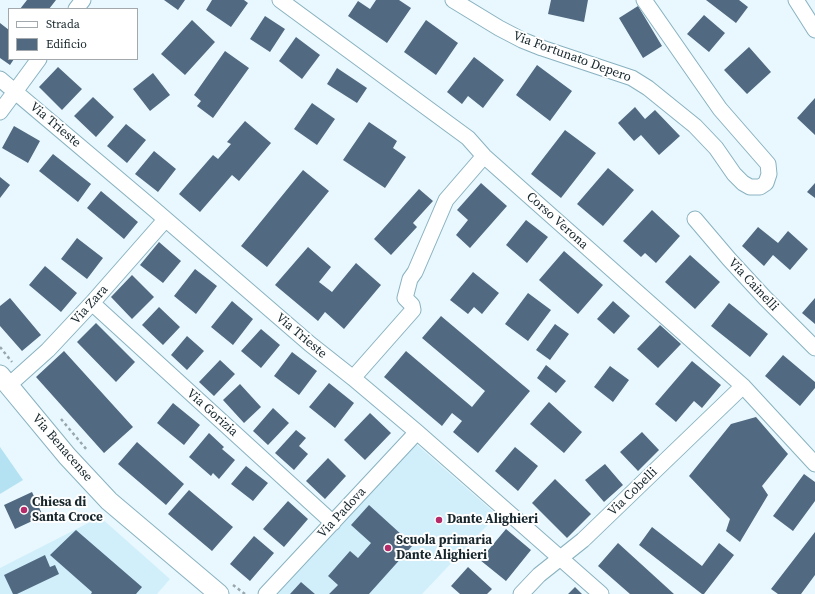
<!DOCTYPE html>
<style>
body{margin:0}
#map{position:relative;width:815px;height:594px;overflow:hidden;background:#e8f8fe;font-family:"Source Serif 4",serif}
canvas{display:block}
.legend{position:absolute;left:8px;top:8px;width:130px;height:52px;box-sizing:border-box;background:#fff;border:1px solid #a2a8ab;margin:0;padding:5px 7px;list-style:none;font-size:12px;color:#16262c}
.legend li{display:flex;align-items:center;gap:8px;height:20px}
.legend b{width:20px;border:1px solid #a2a8ab}
</style>
<div id="map">
<canvas width="815" height="594"></canvas>
<ul class="legend">
<li><b style="height:5px;background:#fff"></b>Strada</li>
<li><b style="height:11px;background:#516a81"></b>Edificio</li>
</ul>
</div>
<script>
const g = document.querySelector('canvas').getContext('2d');
g.lineJoin = 'round';
function paint(path, color) {
  g.fillStyle = color;
  g.fill(path, 'evenodd');
}
function poly(rows) {
  const path = new Path2D();
  for (const r of rows) {
    path.moveTo(r[0], r[1]);
    for (let i = 2; i < r.length; i += 2) path.lineTo(r[i], r[i + 1]);
  }
  return path;
}
function stroke(path, color, width, dash) {
  g.strokeStyle = color;
  g.lineWidth = width;
  g.lineCap = dash ? 'butt' : 'round';
  g.setLineDash(dash || []);
  g.stroke(path);
}
function label(font, color, halo, rows, align = 'center') {
  g.font = font + ' "Source Serif 4",serif';
  g.lineWidth = 4;
  g.setLineDash([]);
  g.textBaseline = 'middle';
  g.strokeStyle = halo;
  g.fillStyle = color;
  for (const [text, x, y, turn = 0] of rows) {
    g.save();
    g.translate(x, y);
    g.rotate((+turn || 0) * Math.PI / 180);
    g.textAlign = isNaN(turn) ? turn : align;
    if (halo) g.strokeText(text, 0, 0);
    g.fillText(text, 0, 0);
    g.restore();
  }
}
paint(poly([
 [415,443,497,515,422,594,369,594,413,545,369,506,371,543,358,558,328,576,338,585,329,594,315,594,301,582,290,594,275,594],
 [100,517,170,579,157,594,0,594,0,568]
]), '#d1effa');
paint(poly([
 [0,447,23,480,0,494]
]), '#b4e2f2');
paint(poly([
 [27,0,56,0,49,9,20,9],
 [164,0,185,0,178,10],
 [212,0,244,0,248,3,231,27,206,10],
 [376,0,399,0,411,8,387,43,348,16,358,1,370,9],
 [551,0,588,0,584,22,548,14],
 [706,0,739,0,748,7,736,23],
 [638,6,662,46,643,58,619,18],
 [704,15,725,33,709,52,687,34],
 [265,16,285,29,270,52,250,39],
 [192,20,215,42,185,75,161,54],
 [426,20,458,43,436,75,404,52],
 [0,23,9,30,9,59,14,59,10,65,0,58],
 [296,37,320,55,302,79,279,61],
 [749,47,771,72,747,94,724,70],
 [225,51,249,68,213,118,197,106,201,101,194,95],
 [474,57,504,80,483,108,468,96,462,104,447,92],
 [537,65,572,91,550,121,516,95],
 [58,67,82,89,62,110,39,87],
 [337,68,367,88,357,103,327,84],
 [153,73,170,95,150,111,133,89],
 [93,97,114,117,96,137,74,116],
 [815,98,815,135,797,118],
 [312,103,335,119,317,145,294,129],
 [635,107,645,119,655,110,680,136,659,155,641,135,634,141,618,123],
 [245,121,271,143,239,181,232,175,200,212,179,194,213,155,218,159,231,144,227,142],
 [369,122,397,141,393,148,406,157,385,188,343,160],
 [126,124,146,140,127,163,107,146],
 [14,126,40,141,28,163,2,148],
 [565,130,596,153,561,198,531,174],
 [154,151,176,169,158,192,135,174],
 [53,154,91,184,78,202,39,171],
 [608,168,634,190,603,226,577,204],
 [303,170,329,191,267,267,241,246],
 [0,177,10,185,0,198],
 [481,183,507,206,470,248,456,235,468,220,457,210],
 [815,183,815,198,807,192],
 [419,189,433,201,413,223,417,227,391,255,374,239],
 [101,191,138,222,124,239,87,208],
 [652,210,680,236,656,263,645,253,641,257,623,241],
 [526,220,548,237,527,263,506,245],
 [758,227,778,243,788,231,808,249,790,270,773,255,764,266,742,246],
 [77,238,103,258,87,279,61,259],
 [159,242,181,261,163,283,140,265],
 [308,247,331,267,319,282,332,292,356,263,381,285,344,329,325,312,318,321,275,285],
 [564,251,603,285,578,314,539,280],
 [690,255,720,282,695,309,665,282],
 [45,266,77,293,61,312,29,285],
 [195,269,217,286,196,314,174,296],
 [473,272,499,293,482,314,474,307,468,314,450,300],
 [132,275,154,297,132,319,111,297],
 [528,293,551,310,528,341,505,324],
 [10,298,41,335,22,351,0,326,0,306],
 [815,298,815,324,802,313],
 [232,301,253,319,233,345,211,327],
 [613,301,630,316,614,334,597,319],
 [729,303,768,334,750,357,711,326],
 [159,307,180,327,163,345,142,325],
 [441,316,530,391,478,453,453,432,462,421,452,413,442,426,384,377,406,351,472,407,485,391,422,338],
 [96,323,135,362,116,382,77,342],
 [555,324,569,334,550,360,536,350],
 [660,325,681,344,658,368,637,349],
 [261,329,280,345,261,368,241,351],
 [187,336,204,351,187,370,171,355],
 [64,351,133,427,104,453,36,377],
 [292,352,317,371,299,395,274,376],
 [783,355,815,382,815,388,800,406,765,376],
 [220,360,235,374,214,396,199,382],
 [692,361,721,385,702,408,694,401,676,422,655,404],
 [546,365,566,381,556,393,537,378],
 [610,366,629,380,613,402,594,387],
 [329,383,354,403,335,428,309,407],
 [240,384,261,407,244,423,223,400],
 [549,402,582,432,564,453,530,424],
 [173,403,200,425,184,445,157,423],
 [273,408,289,423,268,445,253,431],
 [370,413,391,433,365,460,344,440],
 [756,417,788,454,762,486,768,495,740,542,726,531,730,519,689,476,731,424],
 [296,430,306,438,299,446,308,454,294,470,275,453],
 [642,432,659,450,638,471,620,452],
 [209,433,224,447,222,449,235,460,219,479,213,473,211,476,189,457],
 [137,442,184,484,166,505,118,464],
 [515,447,538,466,518,491,495,471],
 [328,458,346,476,325,499,306,481],
 [605,464,623,485,604,502,585,480],
 [246,466,268,483,253,501,231,484],
 [804,474,815,482,815,501,793,531,773,516],
 [555,479,591,514,567,538,532,503],
 [189,490,233,527,212,551,168,514],
 [32,492,43,516,15,529,4,505],
 [288,501,308,519,284,547,263,529],
 [369,505,413,545,369,594,329,594,338,585,328,576,350,551,358,558,371,543,351,525],
 [652,527,702,566,719,543,734,555,704,594,702,594,639,545],
 [506,529,531,550,506,581,480,560],
 [76,530,142,587,136,594,91,594,92,592,50,555],
 [815,532,815,575,801,594,778,594,771,589],
 [254,536,274,553,250,581,230,564],
 [618,543,674,594,630,594,598,566],
 [45,555,50,567,55,565,59,574,17,594,13,594,4,575],
 [468,567,492,589,487,594,460,594,451,586],
 [301,582,315,594,290,594],
 [575,587,582,594,568,594]
]), '#516a81');
const minor = poly([
 [280,0,468,138,484,156,743,386,815,464],
 [453,0,499,28,522,40,542,48,632,78,648,88,695,126,716,148,734,174,743,183,750,187,760,187,766,183,769,174,768,164,720,109,644,0],
 [796,0,815,30],
 [76,9,83,0],
 [0,79,155,210,310,344,353,378,417,432,601,594],
 [0,112,39,59],
 [695,219,729,259,765,298,815,348],
 [92,303,333,523],
 [353,378,413,310,412,305,405,298,410,279,415,272,446,200,484,156],
 [9,385,48,350,92,303,165,220],
 [266,594,417,432],
 [521,594,539,575,583,540,743,386]
]);
const major = poly([
 [0,375,67,456,109,501,219,594]
]);
stroke(minor, '#89b2c0', 17);
stroke(major, '#89b2c0', 21);
stroke(poly([
 [0,347,12,362],
 [61,419,87,450],
 [233,585,245,594]
]), '#97a7ad', 2.5, [3, 3]);
stroke(minor, '#fff', 15);
stroke(major, '#fff', 19);
for (const [x, y, r, color] of [
 [24,510,4,"#b52b69"],
 [439,520,4,"#b52b69"],
 [388,548,4,"#b52b69"]
]) {
  const dot = new Path2D();
  dot.arc(x, y, r, 0, 2 * Math.PI);
  g.fillStyle = color;
  g.fill(dot);
  stroke(dot, '#fff', 1.5);
}
label('13px', '#16262c', '#fff', [
 ["Via Fortunato Depero",572,57,20],
 ["Via Trieste",55,125,40],
 ["Corso Verona",557,221,42],
 ["Via Cainelli",753,285,47],
 ["Via Zara",90,305,-48],
 ["Via Trieste",301,336,40],
 ["Via Gorizia",212,413,42],
 ["Via Benacense",62,448,49],
 ["Via Cobelli",633,492,-44],
 ["Via Padova",342,513,-47]
]);
label('bold 13px', '#16262c', '#fff', [
 ["Chiesa di",32,503],
 ["Santa Croce",32,518],
 ["Dante Alighieri",447,520],
 ["Scuola primaria",396,541],
 ["Dante Alighieri",396,556]
], 'left');
</script>
